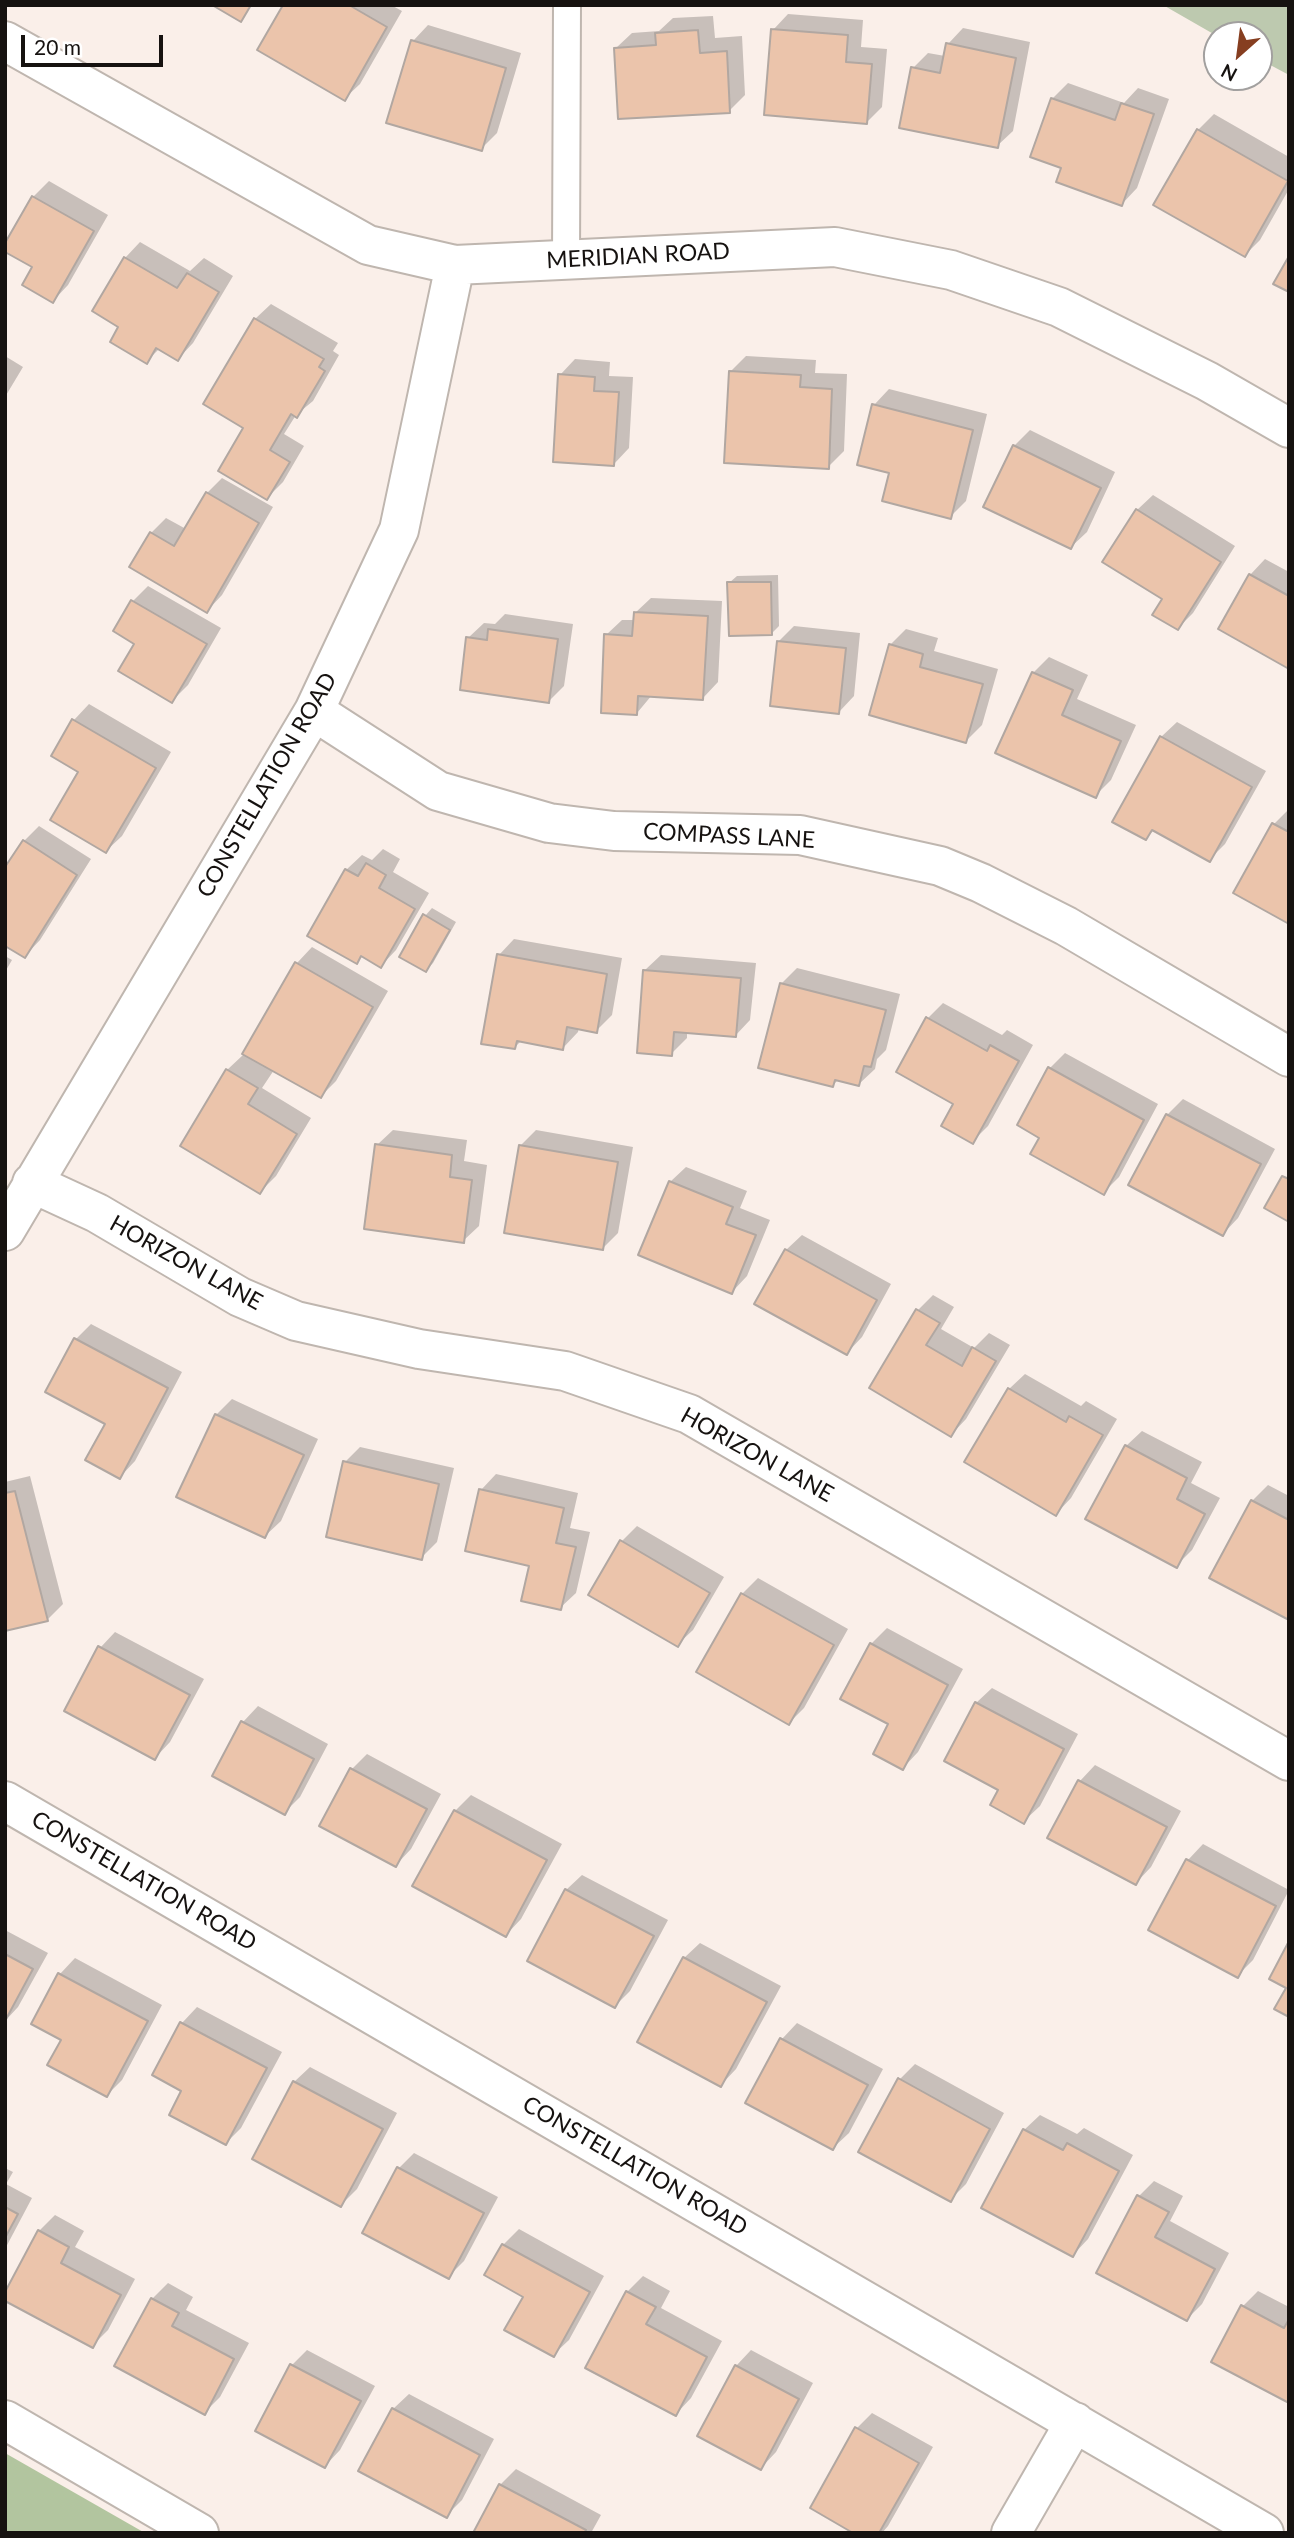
<!DOCTYPE html>
<style>
body{margin:0}
#map{position:relative;width:1294px;height:2538px;overflow:hidden;background:#faefe9;font-family:Lato,sans-serif}
canvas{display:block}
.frame{position:absolute;inset:0;border:7px solid #161210;pointer-events:none}
.north{position:absolute;left:1203px;top:21px;width:70px;height:70px;box-sizing:border-box;background:#fff;border:2px solid #a2a09f;border-radius:50%;rotate:208deg;font-size:19px;font-weight:700;line-height:28px;text-align:center;color:#161210}
.north::after{content:'';display:block;margin:auto;width:24px;height:32px;background:#863e20;clip-path:polygon(50% 0,100% 100%,50% 72%,0 100%)}
.scale{position:absolute;left:21px;top:35px;width:142px;height:32px;box-sizing:border-box;border:4px solid #161210;border-top:0;padding-left:9px;font-size:21px;line-height:24px;white-space:nowrap;color:#161210;-webkit-text-stroke:5px #fff;paint-order:stroke}
</style>
<div id="map">
<canvas width="1294" height="2538"></canvas>
<div class="frame"></div>
<div class="north">N</div>
<div class="scale">20 m</div>
</div>
<script>
const g = document.querySelector('canvas').getContext('2d');
g.lineJoin = 'round';
function paint(path, color) {
  g.fillStyle = color;
  g.fill(path, 'evenodd');
}
function poly(rows) {
  const path = new Path2D();
  for (const r of rows) {
    path.moveTo(r[0], r[1]);
    for (let i = 2; i < r.length; i += 2) path.lineTo(r[i], r[i + 1]);
  }
  return path;
}
function stroke(path, color, width, dash) {
  g.strokeStyle = color;
  g.lineWidth = width;
  g.lineCap = dash ? 'butt' : 'round';
  g.setLineDash(dash || []);
  g.stroke(path);
}
function label(font, color, halo, rows, align = 'center') {
  g.font = font + ' Lato,sans-serif';
  g.lineWidth = 7;
  g.setLineDash([]);
  g.textBaseline = 'middle';
  g.strokeStyle = halo;
  g.fillStyle = color;
  for (const [text, x, y, turn = 0] of rows) {
    g.save();
    g.translate(x, y);
    g.rotate((+turn || 0) * Math.PI / 180);
    g.textAlign = isNaN(turn) ? turn : align;
    if (halo) g.strokeText(text, 0, 0);
    g.fillText(text, 0, 0);
    g.restore();
  }
}
paint(poly([
 [1163,5,1289,5,1289,75,1259,59,1259,35,1217,36]
]), '#bdc9af');
paint(poly([
 [5,2453,145,2533,5,2533]
]), '#b2c59f');
paint(poly([
 [285,5,391,5,402,11,360,84,344,99],
 [788,14,863,20,861,47,887,49,882,107,866,123,773,30],
 [713,16,715,38,742,36,745,95,729,111,616,48,632,33,659,31,673,18],
 [428,25,521,53,497,133,481,149,413,41],
 [963,28,1030,42,1013,131,997,146,913,68,928,53,945,56,948,44],
 [1068,83,1124,103,1138,88,1169,99,1137,188,1122,204,1063,167,1052,99],
 [1214,114,1289,157,1289,189,1260,240,1245,255,1198,130],
 [49,181,108,215,68,285,53,301,35,266,33,197],
 [140,242,190,271,204,258,233,276,193,343,178,359,160,348,147,361,121,326,125,258],
 [271,304,338,343,333,351,339,355,313,401,296,415,284,434,304,446,283,482,267,498,245,427,255,319],
 [5,356,23,367,5,397],
 [746,356,816,360,815,373,847,374,844,451,828,467,730,372],
 [575,359,610,362,609,376,633,377,629,448,614,464,560,375],
 [889,389,987,414,966,501,950,517,891,472,874,405],
 [1030,430,1115,472,1087,532,1071,547,1014,446],
 [222,478,273,507,222,595,207,611,151,533,166,518,186,529,207,493],
 [1153,495,1235,546,1193,613,1178,628,1165,598,1137,510],
 [1265,559,1289,572,1289,667,1250,575],
 [778,575,779,626,772,633,729,583,737,576],
 [148,586,221,628,188,685,172,701,136,643,132,602],
 [651,598,722,601,718,682,703,698,652,695,637,713,606,635,622,620,635,620,635,613],
 [505,614,573,624,564,686,548,702,468,638,484,623,495,624],
 [794,626,860,633,854,696,839,712,778,642],
 [906,629,938,638,934,651,998,669,982,725,966,741,890,645],
 [1049,657,1088,675,1077,699,1136,725,1111,780,1095,796,1033,673],
 [89,704,171,752,122,836,106,851,81,772,53,755,74,720],
 [1177,722,1266,771,1225,844,1209,860,1155,829,1146,838,1161,737],
 [1289,809,1289,922,1274,824],
 [39,826,91,859,40,940,25,956,24,841],
 [383,849,400,859,393,872,429,893,396,950,381,966,363,956,356,962,346,870,362,855,372,860],
 [432,908,456,922,433,963,426,970,425,916],
 [514,939,622,958,612,1015,596,1031,579,1027,578,1032,563,1048,522,1040,515,1047,499,955],
 [312,947,388,991,336,1081,321,1096,274,1070,262,1088,311,1118,276,1176,260,1192,227,1070,243,1055,297,963],
 [661,955,756,963,750,1020,735,1036,687,1032,687,1038,671,1054,645,970],
 [5,956,12,960,5,972],
 [797,968,900,994,886,1050,877,1059,875,1069,859,1084,839,1079,833,1085,781,984],
 [943,1003,1002,1035,1007,1030,1033,1045,988,1126,972,1142,955,1103,928,1018],
 [1065,1053,1158,1104,1119,1177,1103,1193,1041,1137,1049,1069],
 [1183,1099,1275,1149,1238,1218,1223,1234,1167,1115],
 [393,1130,467,1140,464,1161,487,1165,479,1226,463,1241,377,1145],
 [536,1130,633,1147,618,1233,603,1248,521,1145],
 [686,1167,747,1191,740,1208,770,1220,747,1276,732,1292,670,1182],
 [802,1235,891,1284,862,1337,847,1353,786,1250],
 [933,1295,954,1307,941,1329,974,1348,989,1333,1010,1345,966,1419,951,1435,872,1388,918,1310],
 [91,1324,182,1372,135,1461,120,1477,107,1423,76,1339],
 [1025,1374,1081,1406,1086,1401,1117,1419,1071,1498,1056,1514,1009,1389],
 [232,1399,318,1439,281,1521,265,1536,216,1415],
 [1142,1431,1202,1462,1191,1483,1220,1498,1192,1550,1176,1566,1126,1446],
 [360,1447,454,1468,437,1542,421,1558,345,1462],
 [496,1474,578,1493,570,1528,590,1532,576,1593,560,1608,481,1490],
 [30,1476,63,1604,48,1619,5,1630,5,1482],
 [1268,1485,1289,1496,1289,1618,1212,1577,1252,1501],
 [637,1526,724,1577,693,1630,677,1645,621,1542],
 [758,1578,848,1629,804,1708,789,1723,742,1594],
 [887,1628,963,1669,918,1752,903,1768,871,1644],
 [115,1632,204,1679,170,1742,155,1758,100,1648],
 [992,1688,1078,1734,1040,1806,1024,1821,1000,1789,976,1703],
 [258,1706,328,1744,300,1797,284,1813,214,1775,243,1722],
 [367,1754,441,1794,411,1849,396,1865,351,1770],
 [1095,1765,1181,1811,1151,1867,1136,1883,1050,1837,1080,1781],
 [471,1795,562,1844,521,1919,506,1935,415,1885,455,1811],
 [1203,1844,1289,1890,1253,1960,1238,1975,1151,1929,1188,1860],
 [582,1875,668,1920,630,1991,615,2006,566,1890],
 [5,1930,48,1953,18,2007,5,2021],
 [700,1943,781,1986,736,2069,721,2085,684,1958],
 [75,1958,162,2005,122,2080,107,2095,63,2039,34,2023,60,1974],
 [197,2007,282,2052,241,2128,226,2143,184,2090,154,2075,182,2023],
 [797,2023,883,2069,849,2133,833,2148,748,2103,782,2039],
 [915,2064,1004,2113,966,2184,950,2200,900,2079],
 [310,2067,397,2113,357,2189,341,2205,294,2082],
 [1040,2115,1077,2134,1084,2128,1133,2155,1088,2239,1073,2255,1024,2130],
 [414,2153,498,2197,464,2261,448,2277,399,2168],
 [5,2168,13,2172,6,2184,32,2198,5,2249],
 [1154,2181,1183,2196,1170,2221,1229,2253,1202,2304,1187,2319,1139,2196],
 [55,2215,84,2231,75,2247,135,2279,108,2330,92,2346,39,2231],
 [519,2229,604,2276,569,2340,553,2355,525,2296,487,2275,503,2245],
 [643,2276,670,2291,661,2308,722,2341,691,2398,676,2414,627,2292],
 [168,2283,193,2297,186,2310,249,2343,220,2397,205,2412,152,2299],
 [1258,2291,1289,2307,1289,2401,1243,2306],
 [307,2350,375,2386,340,2450,325,2466,292,2365],
 [751,2350,813,2383,776,2452,761,2468,736,2366],
 [409,2394,494,2439,462,2500,446,2516,393,2409],
 [872,2413,933,2447,888,2526,882,2533,857,2533,857,2428],
 [516,2469,601,2515,591,2533,475,2533,500,2485]
]), '#0003');
const building = poly([
 [212,5,251,5,241,22,212,5],
 [283,5,349,5,387,27,345,101,257,50,283,5],
 [771,29,848,35,846,62,872,64,867,124,764,115,771,29],
 [698,30,700,53,727,51,730,113,618,119,614,48,656,45,655,33,698,30],
 [411,40,506,68,482,151,386,123,411,40],
 [946,43,1016,58,998,148,899,128,911,67,940,73,946,43],
 [1051,98,1115,120,1121,103,1154,114,1122,206,1056,182,1061,168,1030,157,1051,98],
 [1197,129,1288,181,1245,257,1153,205,1197,129],
 [32,196,94,231,53,303,22,285,32,267,5,252,5,243,32,196],
 [1289,256,1289,292,1273,284,1289,256],
 [124,257,177,288,187,273,219,292,178,361,156,348,147,364,110,342,118,327,92,311,124,257],
 [254,318,324,359,319,367,325,371,297,418,291,414,270,450,290,462,267,500,218,471,243,428,203,404,254,318],
 [729,371,801,375,800,387,832,389,829,469,724,463,729,371],
 [558,374,595,377,594,391,619,392,614,466,553,462,558,374],
 [872,404,973,430,951,519,882,501,889,473,857,465,872,404],
 [1013,445,1101,488,1071,549,983,507,1013,445],
 [206,492,259,523,207,613,129,567,150,532,174,546,206,492],
 [1136,509,1221,562,1178,630,1152,615,1162,599,1102,562,1136,509],
 [1249,574,1289,596,1289,669,1218,629,1249,574],
 [727,582,771,582,772,635,729,636,727,582],
 [131,600,207,644,172,703,118,671,134,644,113,631,131,600],
 [634,612,708,616,703,700,638,696,637,715,601,713,604,634,632,636,634,612],
 [488,629,558,639,549,703,460,690,466,637,487,640,488,629],
 [777,641,846,648,839,714,770,706,777,641],
 [889,644,923,654,920,667,983,684,966,743,869,715,889,644],
 [1032,672,1073,690,1062,715,1121,741,1096,798,995,753,1032,672],
 [72,719,156,768,106,853,50,820,78,772,51,756,72,719],
 [1160,736,1252,787,1210,862,1152,830,1146,840,1112,822,1160,736],
 [1272,823,1289,832,1289,924,1233,893,1272,823],
 [23,840,77,875,25,958,5,946,5,867,23,840],
 [366,863,386,875,379,888,415,909,381,968,361,956,357,964,307,936,345,869,358,876,366,863],
 [423,914,450,930,426,972,399,957,423,914],
 [497,954,607,974,597,1033,567,1027,563,1050,517,1041,515,1049,481,1044,497,954],
 [295,962,373,1007,321,1098,242,1054,295,962],
 [643,970,741,978,736,1037,674,1032,672,1056,637,1053,643,970],
 [780,983,886,1010,871,1067,864,1066,859,1086,835,1080,833,1087,758,1068,780,983],
 [926,1017,987,1051,990,1045,1019,1061,973,1144,941,1126,953,1104,896,1072,926,1017],
 [1048,1067,1144,1120,1104,1195,1030,1154,1039,1138,1017,1125,1048,1067],
 [226,1069,258,1088,248,1104,297,1134,260,1194,180,1146,226,1069],
 [1166,1114,1261,1164,1223,1236,1128,1185,1166,1114],
 [375,1144,452,1155,450,1177,472,1180,464,1243,364,1229,375,1144],
 [519,1145,618,1162,603,1250,504,1233,519,1145],
 [1282,1176,1289,1179,1289,1222,1264,1208,1282,1176],
 [669,1181,733,1207,726,1224,756,1235,732,1294,638,1255,669,1181],
 [785,1249,877,1300,847,1355,754,1304,785,1249],
 [916,1309,940,1323,926,1345,962,1366,972,1347,996,1361,951,1437,869,1388,916,1309],
 [74,1338,168,1388,120,1479,85,1460,105,1424,45,1392,74,1338],
 [1008,1388,1066,1422,1069,1416,1103,1435,1056,1516,964,1462,1008,1388],
 [215,1414,304,1455,265,1538,176,1497,215,1414],
 [1125,1445,1187,1478,1177,1499,1205,1514,1177,1568,1085,1519,1125,1445],
 [343,1461,439,1484,422,1560,326,1537,343,1461],
 [479,1489,564,1508,556,1543,576,1547,561,1610,521,1601,529,1566,465,1551,479,1489],
 [15,1491,48,1621,5,1631,5,1493,15,1491],
 [1251,1500,1289,1520,1289,1620,1209,1578,1251,1500],
 [620,1540,710,1593,678,1647,588,1595,620,1540],
 [741,1593,834,1645,789,1725,696,1672,741,1593],
 [870,1643,948,1685,903,1770,873,1754,888,1724,840,1699,870,1643],
 [98,1646,190,1695,155,1760,64,1711,98,1646],
 [975,1702,1064,1749,1024,1824,990,1805,998,1790,944,1761,975,1702],
 [241,1721,314,1759,285,1815,212,1776,241,1721],
 [350,1768,427,1809,396,1867,319,1826,350,1768],
 [1078,1780,1167,1827,1136,1885,1047,1838,1078,1780],
 [454,1810,547,1860,506,1937,412,1886,454,1810],
 [1186,1859,1276,1906,1238,1978,1148,1930,1186,1859],
 [565,1889,654,1936,615,2008,527,1961,565,1889],
 [1289,1941,1289,2017,1274,2009,1286,1988,1269,1979,1289,1941],
 [5,1954,33,1969,5,2021,5,1954],
 [683,1957,767,2002,721,2087,637,2042,683,1957],
 [58,1973,148,2021,107,2097,47,2065,61,2040,31,2024,58,1973],
 [180,2022,267,2068,226,2145,169,2115,181,2091,152,2075,180,2022],
 [780,2038,868,2085,833,2150,745,2103,780,2038],
 [898,2078,990,2129,951,2202,858,2152,898,2078],
 [293,2081,383,2129,341,2207,252,2159,293,2081],
 [1023,2129,1063,2150,1067,2143,1119,2171,1073,2257,981,2208,1023,2129],
 [397,2167,484,2213,449,2279,362,2233,397,2167],
 [1137,2195,1169,2212,1155,2237,1215,2269,1187,2321,1096,2273,1137,2195],
 [5,2207,18,2214,5,2238,5,2207],
 [38,2230,69,2247,61,2263,121,2295,93,2348,5,2301,5,2292,38,2230],
 [502,2244,590,2292,554,2357,504,2330,523,2297,484,2275,502,2244],
 [626,2291,656,2307,646,2324,707,2357,676,2416,585,2368,626,2291],
 [151,2298,179,2313,172,2326,234,2359,205,2415,114,2366,151,2298],
 [1241,2305,1284,2328,1289,2319,1289,2403,1211,2362,1241,2305],
 [290,2364,361,2401,325,2468,255,2431,290,2364],
 [735,2365,799,2399,761,2470,697,2436,735,2365],
 [392,2408,480,2455,447,2518,358,2471,392,2408],
 [855,2427,919,2463,879,2533,853,2533,810,2508,855,2427],
 [499,2484,586,2530,585,2533,473,2533,499,2484]
]);
paint(building, '#ebc4ab');
stroke(building, '#b1a7a1', 2);
const service = poly([
 [566,260,567,5]
]);
const minor = poly([
 [5,41,368,245,455,265,835,247,951,270,1059,307,1207,381,1289,428],
 [314,711,438,791,549,823,614,831,800,835,940,866,981,883,1066,926,1289,1057],
 [32,1183,97,1213,240,1297,296,1321,419,1349,565,1371,689,1414,1289,1761],
 [5,1231,314,711,399,530,455,265],
 [5,1801,1264,2533],
 [5,2420,199,2533],
 [1011,2533,1075,2422]
]);
stroke(service, '#bfb6af', 30);
stroke(minor, '#bfb6af', 42);
stroke(service, '#fff', 26);
stroke(minor, '#fff', 38);
label('23px', '#161210', '#fff', [
 ["MERIDIAN ROAD",638,256,-3],
 ["CONSTELLATION ROAD",267,785,-60],
 ["COMPASS LANE",729,836,3],
 ["HORIZON LANE",186,1263,29],
 ["HORIZON LANE",757,1455,29],
 ["CONSTELLATION ROAD",144,1881,30],
 ["CONSTELLATION ROAD",635,2166,30]
]);
</script>
